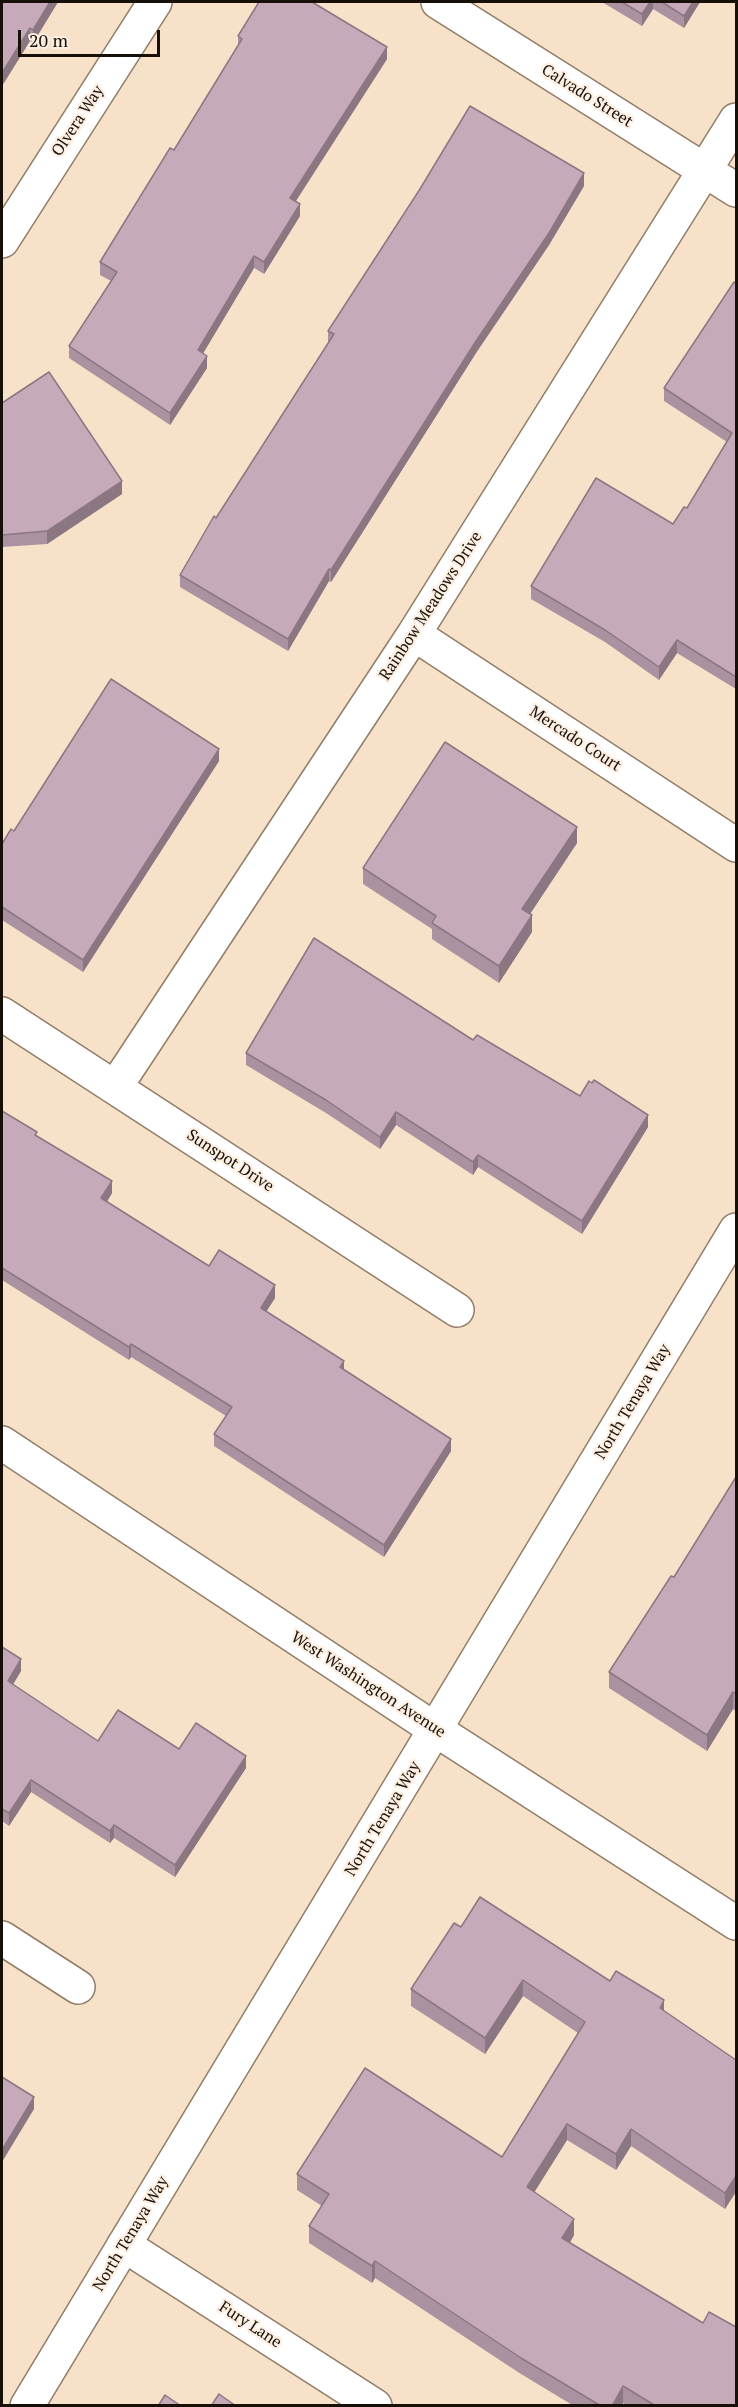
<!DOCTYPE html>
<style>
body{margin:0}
#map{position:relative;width:738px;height:2407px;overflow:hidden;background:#f7e1c9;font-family:"PT Serif",serif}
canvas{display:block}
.frame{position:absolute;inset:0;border:3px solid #171008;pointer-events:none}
.scale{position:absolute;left:18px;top:30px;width:142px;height:27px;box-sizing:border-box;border:3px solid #171008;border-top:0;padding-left:8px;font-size:18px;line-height:21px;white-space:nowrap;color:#171008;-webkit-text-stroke:4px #fdefe1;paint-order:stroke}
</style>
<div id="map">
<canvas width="738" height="2407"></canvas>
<div class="frame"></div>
<div class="scale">20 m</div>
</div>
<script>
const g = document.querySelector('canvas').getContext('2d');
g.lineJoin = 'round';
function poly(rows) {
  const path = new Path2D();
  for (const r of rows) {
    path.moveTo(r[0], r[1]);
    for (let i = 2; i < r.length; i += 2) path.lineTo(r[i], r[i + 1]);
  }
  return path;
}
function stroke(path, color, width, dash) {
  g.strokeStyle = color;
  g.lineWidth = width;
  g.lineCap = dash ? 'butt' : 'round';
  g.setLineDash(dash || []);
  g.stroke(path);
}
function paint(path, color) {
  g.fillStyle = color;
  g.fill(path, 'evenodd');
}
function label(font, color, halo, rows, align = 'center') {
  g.font = font + ' "PT Serif",serif';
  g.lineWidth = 4.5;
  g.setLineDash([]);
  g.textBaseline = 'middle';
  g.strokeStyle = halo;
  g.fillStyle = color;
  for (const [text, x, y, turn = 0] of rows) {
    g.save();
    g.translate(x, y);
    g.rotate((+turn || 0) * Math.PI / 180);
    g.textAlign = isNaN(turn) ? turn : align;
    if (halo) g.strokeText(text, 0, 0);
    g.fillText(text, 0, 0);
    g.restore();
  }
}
const minor = poly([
 [438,2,736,190],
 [2,241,155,2],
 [414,634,736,845],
 [2,1014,457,1310],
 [116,1086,414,634,736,120],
 [2,1938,78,1987],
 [124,2245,375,2406]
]);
const secondary = poly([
 [2,1443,436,1730,736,1923],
 [27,2406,736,1230]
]);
stroke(minor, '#917d68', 36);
stroke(secondary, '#917d68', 36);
stroke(minor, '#fff', 33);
stroke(secondary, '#fff', 33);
paint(poly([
 [2,2,58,2,33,43,30,41,2,86],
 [602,2,700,2,684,28,653,9,642,26],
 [238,36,387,59,296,201,300,216,264,274,254,268,203,353,207,368,170,425,69,358,69,346,111,281,100,275,100,262,174,150,238,46],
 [584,186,549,245,476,353,331,582,329,581,288,651,180,587,180,575,328,343,328,331],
 [736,284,736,689,677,653,659,680,605,642,531,599,531,586,673,524,687,508,727,442,664,401,664,388],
 [2,403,122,494,47,544,2,547],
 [219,761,83,972,2,920,2,844,14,831],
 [577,843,530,914,532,932,499,983,432,939,432,929,363,884,363,868],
 [473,1040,580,1096,648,1127,582,1234,478,1167,473,1175,396,1125,380,1149,326,1113,246,1065,246,1053],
 [2,1111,37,1136,112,1193,107,1202,209,1266,275,1298,266,1311,451,1451,384,1557,214,1446,214,1434,226,1416,131,1357,129,1360,2,1280],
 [736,1477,736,1711,733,1709,707,1751,609,1688,609,1672,674,1577],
 [2,1647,21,1671,13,1684,98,1741,179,1749,246,1768,175,1877,114,1838,110,1843,31,1792,9,1826,2,1821],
 [461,1927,610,1981,664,2011,736,2060,725,2209,631,2146,616,2170,567,2140,534,2192,574,2235,570,2243,736,2406,628,2406,623,2403,622,2406,574,2406,521,2374,375,2278,372,2283,309,2243,309,2226,322,2206,297,2190,297,2174,502,2157,578,2033,523,1996,485,2054,411,2006,411,1989]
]), '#ab92a0');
paint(poly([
 [50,2,58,2,33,43,33,30],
 [650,2,653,2,653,9,642,26,642,14],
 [693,2,700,2,684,28,684,16],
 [30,28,30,41,2,86,2,73],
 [387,47,387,59,290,210,290,198],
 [584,173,584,186,549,245,476,353,331,582,331,570,476,341],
 [300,204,300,216,264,274,264,262],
 [254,256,254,268,198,362,198,350],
 [207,356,207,368,170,425,170,413],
 [122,481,122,494,47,544,47,531],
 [329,569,329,581,288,651,288,639],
 [677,640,677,653,659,680,659,667],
 [219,749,219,761,83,972,83,960],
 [577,827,577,843,522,926,522,909],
 [532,915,532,932,499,983,499,966],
 [396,1112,396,1125,380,1149,380,1137],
 [648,1115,648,1127,582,1234,582,1221],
 [478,1155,478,1167,473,1175,473,1162],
 [112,1181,112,1193,101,1211,101,1198],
 [275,1285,275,1298,261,1320,261,1308],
 [131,1344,131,1357,129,1360,129,1347],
 [344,1361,344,1374,340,1367],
 [451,1439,451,1451,384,1557,384,1545],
 [21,1659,21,1671,8,1693,8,1681],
 [733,1692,733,1709,707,1751,707,1735],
 [246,1756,246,1768,175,1877,175,1865],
 [31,1780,31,1792,9,1826,9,1813],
 [114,1825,114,1838,110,1843,110,1831],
 [523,1980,523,1996,485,2054,485,2038],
 [664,2000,664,2017,660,2008],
 [34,2097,34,2109,2,2162,2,2150],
 [567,2124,567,2140,527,2204,527,2187],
 [631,2129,631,2146,616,2170,616,2154],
 [736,2176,736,2192,725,2209,725,2193],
 [574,2219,574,2235,562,2255,562,2238],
 [375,2261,375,2278,372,2283,372,2266],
 [623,2386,623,2403,622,2406,612,2406]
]), '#8b7782');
const building = poly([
 [2,2,50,2,33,30,30,28,2,73,2,2],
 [259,2,312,2,387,47,290,198,300,204,264,262,254,256,198,350,207,356,170,413,69,346,117,272,100,262,170,148,174,150,242,39,238,36,259,2],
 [622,2,650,2,642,14,622,2],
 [662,2,693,2,684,16,662,2],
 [470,106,584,173,549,233,476,341,331,570,329,569,288,639,180,575,214,516,216,518,334,334,328,331,420,189,470,106],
 [734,282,736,284,736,677,677,640,659,667,605,630,531,586,596,478,673,524,684,507,687,508,732,433,664,388,734,282],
 [49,372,122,481,47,531,2,535,2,403,49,372],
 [111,679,219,749,83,960,2,907,2,844,11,829,14,831,111,679],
 [445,742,577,827,522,909,532,915,499,966,432,923,436,916,363,868,445,742],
 [314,938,473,1040,477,1035,580,1096,589,1081,592,1083,594,1080,648,1115,582,1221,478,1155,473,1162,396,1112,380,1137,326,1100,246,1053,314,938],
 [2,1111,37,1132,35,1135,112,1181,101,1198,209,1266,219,1250,275,1285,261,1308,344,1361,340,1367,451,1439,384,1545,214,1434,232,1407,131,1344,129,1347,2,1268,2,1111],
 [736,1477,736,1694,733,1692,707,1735,609,1672,671,1576,674,1577,736,1477],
 [2,1647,21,1659,8,1681,98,1741,118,1710,179,1749,196,1723,246,1756,175,1865,114,1825,110,1831,31,1780,9,1813,2,1809,2,1647],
 [480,1897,610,1981,616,1971,664,2000,660,2008,736,2060,736,2176,725,2193,631,2129,616,2154,567,2124,527,2187,574,2219,562,2238,703,2323,709,2312,736,2327,736,2406,656,2406,623,2386,612,2406,601,2406,521,2358,375,2261,372,2266,309,2226,329,2194,297,2174,365,2068,502,2157,585,2022,523,1980,485,2038,411,1989,454,1923,461,1927,480,1897],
 [2,2077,34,2097,2,2150,2,2077],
 [219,2394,236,2406,211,2406,219,2394],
 [165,2395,181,2406,158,2406,165,2395]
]);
paint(building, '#c7aaba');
stroke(building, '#8b7782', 1.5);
label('16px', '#171008', '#fdefe1', [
 ["Calvado Street",587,96,32],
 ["Olvera Way",78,121,-57],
 ["Rainbow Meadows Drive",431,606,-57],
 ["Mercado Court",575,739,33],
 ["Sunspot Drive",230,1161,33],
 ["North Tenaya Way",633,1402,-59],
 ["West Washington Avenue",368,1685,33],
 ["North Tenaya Way",383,1819,-59],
 ["North Tenaya Way",131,2234,-59],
 ["Fury Lane",250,2325,33]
]);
</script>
